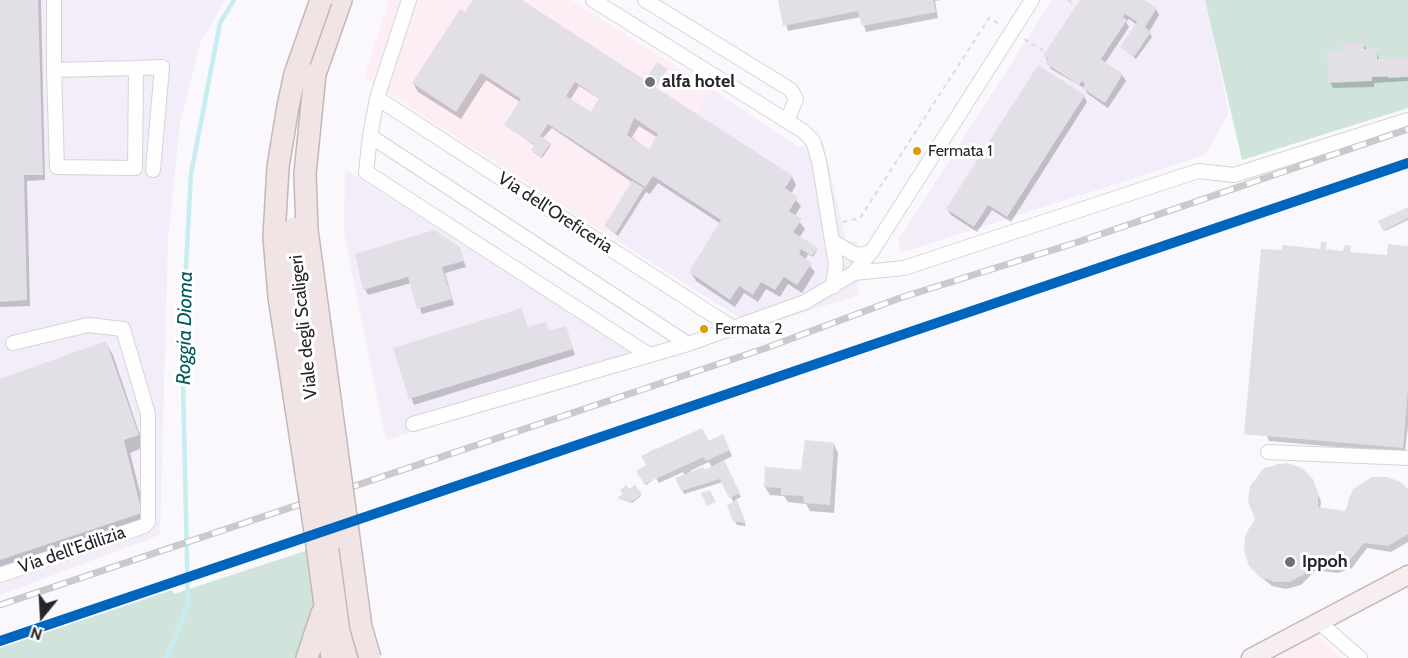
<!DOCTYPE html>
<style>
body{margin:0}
#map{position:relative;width:1408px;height:658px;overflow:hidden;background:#faf8fc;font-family:Cabin,sans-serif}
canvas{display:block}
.north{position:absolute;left:12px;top:586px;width:60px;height:60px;-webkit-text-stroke:4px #fff;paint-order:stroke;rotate:198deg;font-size:16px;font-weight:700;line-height:24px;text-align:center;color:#27252b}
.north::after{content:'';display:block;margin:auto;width:21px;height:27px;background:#27252b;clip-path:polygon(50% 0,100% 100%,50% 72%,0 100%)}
</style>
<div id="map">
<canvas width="1408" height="658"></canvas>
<div class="north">N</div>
</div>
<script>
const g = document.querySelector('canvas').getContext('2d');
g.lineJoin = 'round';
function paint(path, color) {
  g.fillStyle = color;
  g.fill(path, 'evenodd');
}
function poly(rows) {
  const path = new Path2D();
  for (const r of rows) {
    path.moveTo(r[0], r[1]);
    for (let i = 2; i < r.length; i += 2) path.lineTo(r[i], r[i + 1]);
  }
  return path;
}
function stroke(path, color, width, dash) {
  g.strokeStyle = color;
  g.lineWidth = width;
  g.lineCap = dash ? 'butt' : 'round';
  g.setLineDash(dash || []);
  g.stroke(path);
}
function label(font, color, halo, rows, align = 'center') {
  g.font = font + ' Cabin,sans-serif';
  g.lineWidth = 6;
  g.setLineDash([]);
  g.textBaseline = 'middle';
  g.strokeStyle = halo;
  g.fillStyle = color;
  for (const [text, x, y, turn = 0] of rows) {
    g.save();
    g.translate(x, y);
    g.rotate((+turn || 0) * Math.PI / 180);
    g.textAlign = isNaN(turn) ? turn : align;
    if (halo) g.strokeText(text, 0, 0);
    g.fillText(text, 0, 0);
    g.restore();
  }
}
paint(poly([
 [389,0,571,0,712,89,614,239,364,77],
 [1317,634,1341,658,1273,658]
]), '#fdeef6');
paint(poly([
 [0,0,225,0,201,41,180,123,168,239,160,535,0,595],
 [1052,0,1205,0,1229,112,1205,155,910,250,900,251,899,239],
 [712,89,798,147,823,142,846,241,857,242,858,295,756,328,614,239],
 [345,169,648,362,386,440,344,233]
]), '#f2edf9');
paint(poly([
 [1205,0,1408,0,1408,108,1242,160],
 [308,550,316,606,306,658,0,658,0,648,172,590,174,594]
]), '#d1e4db');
paint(poly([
 [0,0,41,0,45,180,27,181,30,306,0,307],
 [475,0,521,0,646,82,666,70,655,88,792,177,796,185,791,194,801,206,795,216,805,229,799,238,817,250,813,257,808,254,805,260,815,272,802,293,788,284,780,297,766,289,758,302,744,293,735,307,696,281,691,272,721,224,658,183,650,194,646,192,618,236,606,226,633,183,552,128,542,139,551,145,542,158,533,152,535,146,506,125,520,102,486,80,461,119,418,92,413,83],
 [579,86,600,99,596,116,570,100],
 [639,126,658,138,654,155,632,137],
 [779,0,941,0,935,1,938,18,866,32,861,17,788,31],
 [1081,0,1141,0,1156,9,1159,15,1149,32,1152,37,1136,59,1122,47,1137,25,1129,19,1126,22,1129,27,1105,63,1122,75,1126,81,1108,108,1088,94,1084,88,1051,69,1045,56],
 [1363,43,1367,50,1376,50,1379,60,1408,59,1408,74,1388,75,1388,78,1408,77,1408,81,1374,83,1374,87,1333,88,1330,82,1343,52],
 [1084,96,1087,102,1011,222,992,210,977,232,951,215,947,209],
 [1408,209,1408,220,1385,231,1380,222],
 [1326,244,1326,251,1345,252,1350,247,1350,253,1389,256,1408,248,1408,426,1405,453,1269,441,1267,436,1245,434],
 [459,248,466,267,445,273,454,305,422,314,411,283,368,295,365,289,357,255],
 [521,309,528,329,545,324,550,332,566,328,575,355,414,405,395,349],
 [106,343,113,355,144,447,130,453,148,525,0,574,0,381],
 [726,442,732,456,723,461,741,497,735,500,746,526,737,525,734,520,734,503,723,482,684,494,677,479,685,476,683,472,659,483,649,467,646,468,653,480,646,485,638,472,648,466,643,456,655,449,657,452],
 [709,462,712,468,691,473,690,471],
 [834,444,838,453,834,513,810,511,806,504,788,502,784,496,770,495,765,487,802,471],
 [1279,464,1294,466,1312,480,1321,501,1320,509,1346,512,1350,496,1366,481,1387,478,1408,493,1408,542,1391,552,1367,548,1352,568,1338,573,1316,570,1301,585,1286,589,1272,586,1255,572,1245,543,1249,529,1257,519,1249,494,1259,474],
 [634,487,641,496,632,503,620,499]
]), '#0003');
stroke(poly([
 [166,658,188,605,182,338,191,174,220,23,234,0]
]), '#c6edef', 4.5);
paint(poly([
 [0,0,38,0,43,175,24,175,27,300,0,302],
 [473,0,522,0,645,80,657,62,667,69,655,87,793,176,785,188,798,197,789,211,802,219,793,232,818,248,812,256,801,249,799,254,812,263,797,285,784,277,775,290,761,282,753,295,739,286,730,300,689,272,721,220,653,176,645,187,548,124,540,136,551,143,541,157,531,150,535,145,504,125,521,99,481,73,456,112,412,83,460,9,465,12],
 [575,82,599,98,591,112,566,96],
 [634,118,658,134,649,149,627,135],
 [778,0,933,0,936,12,862,26,858,11,783,26],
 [1080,0,1144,0,1157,8,1145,27,1151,32,1134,57,1120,47,1137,22,1125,14,1123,17,1127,20,1101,59,1123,74,1105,103,1082,88,1085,84,1082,81,1079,85,1045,63,1048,59,1043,56],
 [1364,42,1364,49,1377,48,1377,59,1408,58,1408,76,1372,77,1372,81,1328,83,1327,51,1342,51,1342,43],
 [1038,65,1085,95,1007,217,988,205,974,227,946,209],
 [632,181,644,188,616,233,604,226],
 [1408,207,1408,218,1383,231,1378,221],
 [434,230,460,247,464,261,442,267,452,299,417,309,408,277,363,290,355,254],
 [1321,242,1327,242,1326,249,1343,251,1344,245,1351,246,1350,252,1387,255,1388,244,1408,246,1408,390,1403,448,1244,434,1261,249,1282,250,1282,245,1320,249],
 [522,308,527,327,546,322,549,331,566,326,573,349,409,399,393,348],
 [106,341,139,435,124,440,142,513,0,560,0,379],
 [702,428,709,441,723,434,730,450,706,461,704,457,644,484,636,471,646,465,641,456],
 [805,440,834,443,830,505,804,503,803,496,781,495,781,488,764,487,765,467,801,470],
 [724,460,740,493,729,498,720,479,681,491,675,478,703,467,705,470],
 [1287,463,1302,468,1313,479,1318,493,1318,507,1345,511,1353,489,1372,477,1387,477,1401,482,1408,489,1408,534,1388,546,1364,543,1348,562,1334,568,1313,564,1304,574,1290,582,1275,582,1260,577,1249,566,1244,551,1245,536,1255,519,1248,502,1250,486,1264,468],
 [626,485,629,489,635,485,642,494,631,502,617,498,623,494,620,490],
 [710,490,716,502,707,506,701,493],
 [737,500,746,523,733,521,727,505]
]), '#e2dfe6');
const minor = poly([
 [54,0,54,70,57,167,135,168,136,68,54,70],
 [409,0,377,98,370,136,688,344],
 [593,0,803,131,813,141,819,161,832,241,854,254,863,255,872,251],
 [645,0,791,90,796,99,787,121],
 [136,68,162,67,153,170],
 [377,98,733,328],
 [370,136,366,172,649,355],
 [832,241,836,264,833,287],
 [854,273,904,268,1198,171,1234,175,1408,120],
 [413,424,688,344,805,302,854,273,872,251,1032,0],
 [1268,452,1408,458],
 [0,575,144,526,148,522,148,414,123,329,88,325,13,343],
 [1320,623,1360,658]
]);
const major = poly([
 [1251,658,1408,575]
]);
const highway = poly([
 [315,74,341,0],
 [332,540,351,658],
 [317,545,332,658],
 [307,658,322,613]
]);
stroke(minor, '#d6d4d9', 16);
stroke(major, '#c4b7b9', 21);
stroke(highway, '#c4b7b9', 24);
stroke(poly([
 [1068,0,1075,5],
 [1362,24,1364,42,1342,43,1341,26,1362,24],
 [1024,39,1044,51],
 [843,222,860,218,989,18,1001,25]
]), '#dbdbdd', 2, [4.5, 4.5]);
stroke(minor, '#fefeff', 14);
stroke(major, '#f6eeef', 18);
stroke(highway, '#f0e4e5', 21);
const rail = poly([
 [0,605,766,348,900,298,1078,242,1408,129]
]);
stroke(rail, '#cac9cb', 7);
stroke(rail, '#fff', 4.5, [14]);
const highwayBridge = poly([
 [315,74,305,174,307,230,361,627,370,658],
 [294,228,297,293,332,540],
 [317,545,279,297,274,237,278,167,288,106,295,74,321,0]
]);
stroke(highwayBridge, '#c4b7b9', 24, []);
stroke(highwayBridge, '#f0e4e5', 21);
stroke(poly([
 [0,641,1408,163]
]), '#0065bd', 10);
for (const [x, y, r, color] of [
 [650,82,6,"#716f74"],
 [917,151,5,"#e29904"],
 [704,329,5,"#e29904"],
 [1290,562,6,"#716f74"]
]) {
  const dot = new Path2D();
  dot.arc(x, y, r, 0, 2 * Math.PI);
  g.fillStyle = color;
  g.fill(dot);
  stroke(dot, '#fff', 2);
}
label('16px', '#27252b', '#fff', [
 ["Fermata 1",928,151],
 ["Fermata 2",715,329]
], 'left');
label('bold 18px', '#27252b', '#fff', [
 ["alfa hotel",662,82],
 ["Ippoh",1302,562]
], 'left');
label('18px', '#27252b', '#fff', [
 ["Via dell'Oreficeria",555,213,33],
 ["Viale degli Scaligeri",304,327,-96],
 ["Via dell'Edilizia",72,550,-19]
]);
label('italic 20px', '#03585a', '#fff', [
 ["Roggia Dioma",185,328,-89]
]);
</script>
